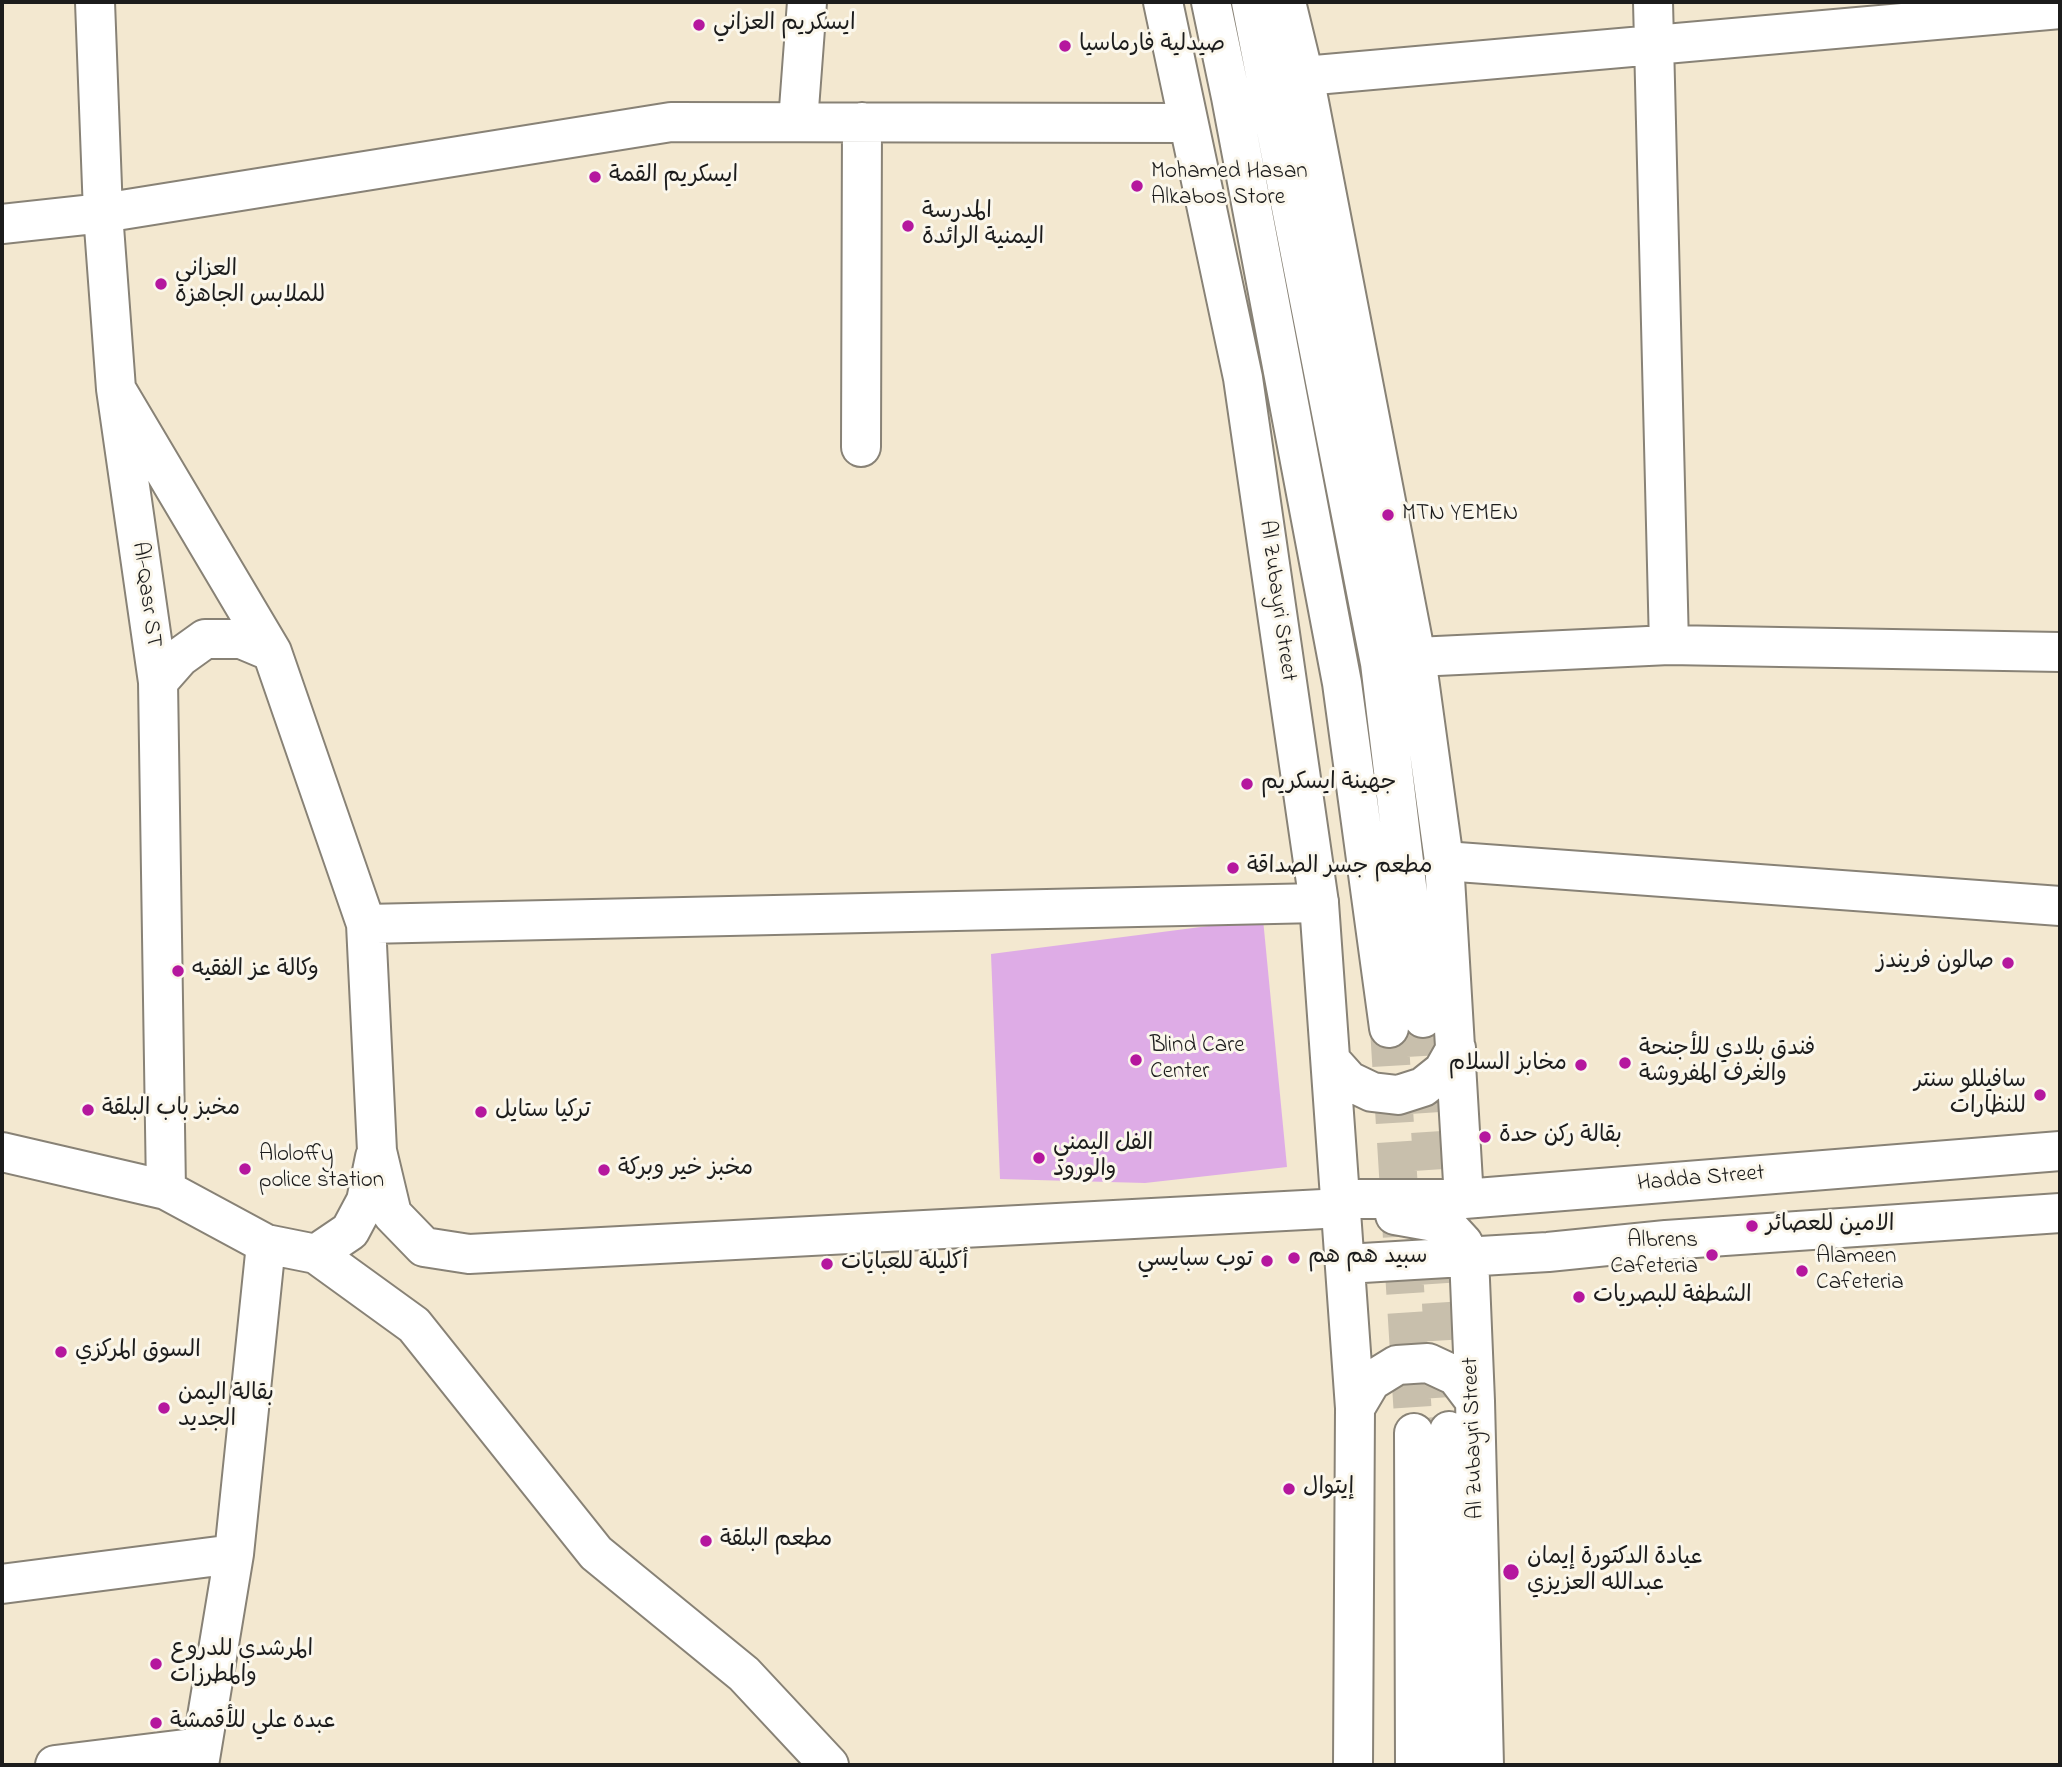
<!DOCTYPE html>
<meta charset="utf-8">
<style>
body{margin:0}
#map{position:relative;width:2062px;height:1767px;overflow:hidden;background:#f3e8d0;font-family:"Indie Flower",sans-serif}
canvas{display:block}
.frame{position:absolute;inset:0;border:4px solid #1c1c1c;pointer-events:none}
</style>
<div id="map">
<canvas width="2062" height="1767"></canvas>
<div class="frame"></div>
</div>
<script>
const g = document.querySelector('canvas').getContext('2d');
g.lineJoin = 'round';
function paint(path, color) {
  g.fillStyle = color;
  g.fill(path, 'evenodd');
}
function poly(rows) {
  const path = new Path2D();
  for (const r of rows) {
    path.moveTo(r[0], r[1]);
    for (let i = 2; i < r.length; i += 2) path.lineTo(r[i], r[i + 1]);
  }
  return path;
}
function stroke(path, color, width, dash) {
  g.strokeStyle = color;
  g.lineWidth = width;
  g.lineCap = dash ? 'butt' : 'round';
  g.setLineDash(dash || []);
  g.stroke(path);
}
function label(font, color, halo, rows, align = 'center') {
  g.font = font + ' "Indie Flower","Playpen Sans Arabic",sans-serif';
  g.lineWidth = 6;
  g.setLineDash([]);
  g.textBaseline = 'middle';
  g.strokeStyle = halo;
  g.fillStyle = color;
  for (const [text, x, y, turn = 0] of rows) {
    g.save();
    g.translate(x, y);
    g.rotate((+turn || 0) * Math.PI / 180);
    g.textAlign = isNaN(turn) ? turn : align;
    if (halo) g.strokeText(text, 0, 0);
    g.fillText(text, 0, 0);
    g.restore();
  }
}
paint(poly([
 [1263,919,1287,1167,1145,1183,1000,1179,991,954]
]), '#deace6');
stroke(poly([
 [1423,1018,1449,1431],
 [1389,1028,1414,1433]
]), '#c8bfac', 38, [38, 19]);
const minor = poly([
 [95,2,103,213,116,389,158,682,166,1190],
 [1653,2,1669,645],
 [1304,76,2060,9],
 [798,122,807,2],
 [2,224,103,213,671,122,1188,123],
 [116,389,272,652,366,924,377,1151,392,1214,424,1247,469,1254,1342,1208],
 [861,447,862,122],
 [1416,657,1669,645,2060,652],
 [158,682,180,657,205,639,241,639,272,652],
 [1444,861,2060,906],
 [366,924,1319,903],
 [2,1152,166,1190,266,1244,316,1254,414,1325,596,1553,744,1674,829,1765],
 [316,1254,350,1231,366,1201,375,1157],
 [2,1584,234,1554],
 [55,1765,201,1747],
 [199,1765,234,1554,266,1244]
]);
const major = poly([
 [1163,2,1243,378,1319,903,1355,1408,1353,1765],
 [1211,2,1231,97,1342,683,1389,1028],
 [1251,2,1380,663,1423,1018],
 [1286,2,1304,76,1416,657,1444,861,1464,1199],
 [1332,1062,1349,1081,1372,1092,1398,1095,1423,1087,1443,1071,1456,1048],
 [1341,1199,1464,1199,2060,1151],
 [1395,1215,1440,1223,1452,1231,1463,1243,1469,1256,1475,1401,1484,1765],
 [1346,1264,1548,1252,1666,1240,2060,1213],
 [1355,1408,1371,1381,1397,1365,1428,1363,1456,1376,1475,1401],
 [1449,1431,1452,1765],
 [1414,1433,1415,1765]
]);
stroke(minor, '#888276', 42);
stroke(major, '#888276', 42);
stroke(minor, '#fff', 38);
stroke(major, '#fff', 38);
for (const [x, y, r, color] of [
 [699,25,7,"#b5179e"],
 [1065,46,7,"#b5179e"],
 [595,177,7,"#b5179e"],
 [1137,186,7,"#b5179e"],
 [908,226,7,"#b5179e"],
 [161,284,7,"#b5179e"],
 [1388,515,7,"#b5179e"],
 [1247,784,7,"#b5179e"],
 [1233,868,7,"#b5179e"],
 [2008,963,7,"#b5179e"],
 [178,971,7,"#b5179e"],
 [1136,1060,7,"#b5179e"],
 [1625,1063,7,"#b5179e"],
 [1581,1065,7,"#b5179e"],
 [2040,1095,7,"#b5179e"],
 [88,1110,7,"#b5179e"],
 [481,1112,7,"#b5179e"],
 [1485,1137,7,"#b5179e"],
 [1039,1158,7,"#b5179e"],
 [245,1169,7,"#b5179e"],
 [604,1170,7,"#b5179e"],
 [1752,1226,7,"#b5179e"],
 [1712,1255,7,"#b5179e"],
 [1294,1258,7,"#b5179e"],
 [1267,1261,7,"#b5179e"],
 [827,1264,7,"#b5179e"],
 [1802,1271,7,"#b5179e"],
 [1579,1297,7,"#b5179e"],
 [61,1352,7,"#b5179e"],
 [164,1408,7,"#b5179e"],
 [1289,1489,7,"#b5179e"],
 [706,1541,7,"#b5179e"],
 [1511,1572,9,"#b5179e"],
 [156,1664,7,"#b5179e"],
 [156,1723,7,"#b5179e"]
]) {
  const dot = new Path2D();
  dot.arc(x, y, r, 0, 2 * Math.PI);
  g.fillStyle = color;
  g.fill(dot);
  stroke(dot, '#fbf7ec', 2.5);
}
label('23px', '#1c1c1c', '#fbf7ec', [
 ["ايسكريم العزاني",713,25],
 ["صيدلية فارماسيا",1079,46],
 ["Mohamed Hasan",1151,173],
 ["Alkabos Store",1151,199],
 ["ايسكريم القمة",609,177],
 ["المدرسة",922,213],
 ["اليمنية الرائدة",922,239],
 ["العزاني",175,271],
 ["للملابس الجاهزة",175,297],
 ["MTN YEMEN",1402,515],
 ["جهينة ايسكريم",1261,784],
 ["مطعم جسر الصداقة",1247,868],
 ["صالون فريندز",1994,963,"right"],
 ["وكالة عز الفقيه",192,971],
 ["Blind Care",1150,1047],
 ["Center",1150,1073],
 ["فندق بلادي للأجنحة",1639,1050],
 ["والغرف المفروشة",1639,1076],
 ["مخابز السلام",1567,1065,"right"],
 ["سافيللو سنتر",2026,1082,"right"],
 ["للنظارات",2026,1108,"right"],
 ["مخبز باب البلقة",102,1110],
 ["تركيا ستايل",495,1112],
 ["بقالة ركن حدة",1499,1137],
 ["الفل اليمني",1053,1145],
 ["والورود",1053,1171],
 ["Aloloffy",259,1156],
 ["police station",259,1182],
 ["مخبز خير وبركة",618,1170],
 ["الامين للعصائر",1766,1226],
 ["Albrens",1698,1242,"right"],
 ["Cafeteria",1698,1268,"right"],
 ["سبيد هم هم",1308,1258],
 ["Alameen",1816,1258],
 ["Cafeteria",1816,1284],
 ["توب سبايسي",1253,1261,"right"],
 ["أكليلة للعبايات",841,1264],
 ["الشطفة للبصريات",1593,1297],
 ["السوق المركزي",75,1352],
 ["بقالة اليمن",178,1395],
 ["الجديد",178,1421],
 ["إيتوال",1303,1489],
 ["مطعم البلقة",720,1541],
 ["عيادة الدكتورة إيمان",1527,1559],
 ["عبدالله العزيزي",1527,1585],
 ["المرشدي للدروع",170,1651],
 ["والمطرزات",170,1677],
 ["عبده علي للأقمشة",170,1723]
], 'left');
label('23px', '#1c1c1c', '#fbf7ec', [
 ["Al-Qasr ST",145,595,82],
 ["Al Zubayri Street",1276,601,82],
 ["Hadda Street",1701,1180,-5],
 ["Al Zubayri Street",1475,1438,-92]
]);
</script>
